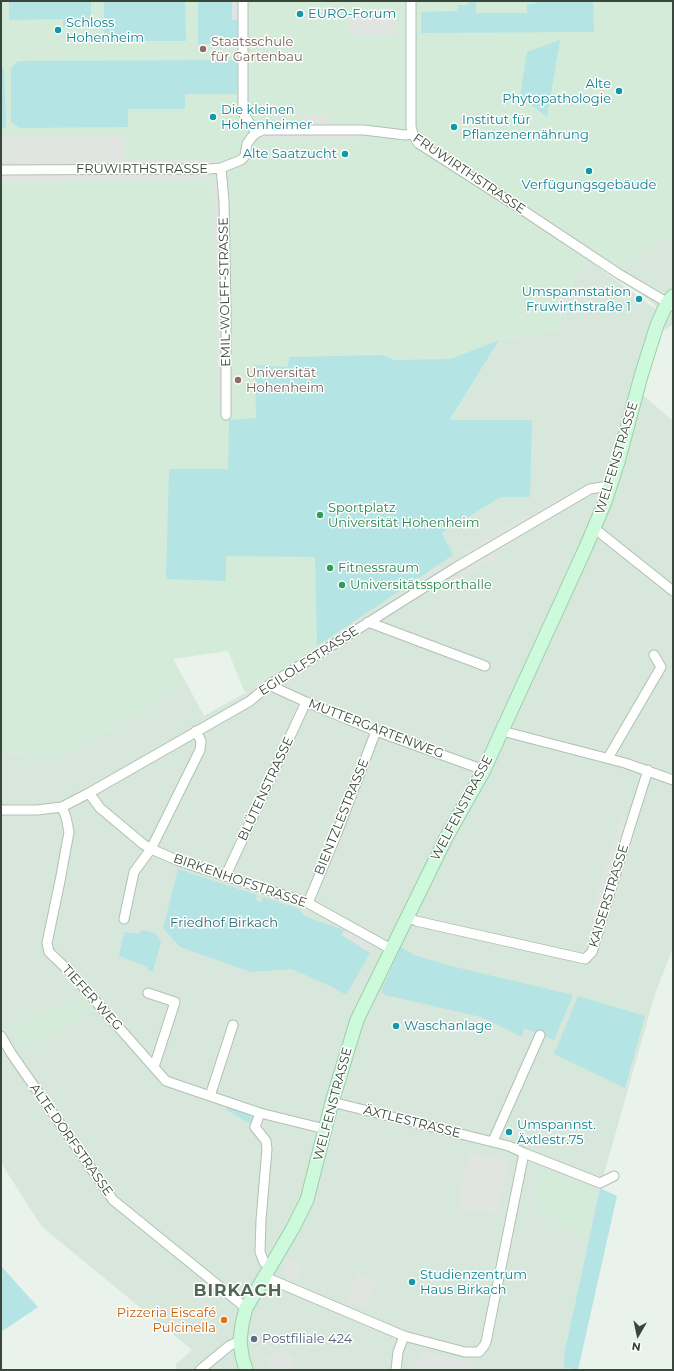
<!DOCTYPE html>
<meta charset="utf-8">
<style>
body{margin:0}
#map{position:relative;width:674px;height:1371px;overflow:hidden;background:#e9f3ec;font-family:Montserrat,sans-serif}
canvas{display:block}
.frame{position:absolute;inset:0;border:2px solid #38473a;pointer-events:none}
.north{position:absolute;left:618px;top:1315px;width:40px;height:40px;-webkit-text-stroke:3px #fff;paint-order:stroke;rotate:189deg;font-size:11px;font-weight:700;line-height:16px;text-align:center;color:#38473a}
.north::after{content:'';display:block;margin:auto;width:14px;height:18px;background:#38473a;clip-path:polygon(50% 0,100% 100%,50% 72%,0 100%)}
</style>
<div id="map">
<canvas width="674" height="1371"></canvas>
<div class="frame"></div>
<div class="north">N</div>
</div>
<script>
const g = document.querySelector('canvas').getContext('2d');
g.lineJoin = 'round';
function paint(path, color) {
  g.fillStyle = color;
  g.fill(path, 'evenodd');
}
function poly(rows) {
  const path = new Path2D();
  for (const r of rows) {
    path.moveTo(r[0], r[1]);
    for (let i = 2; i < r.length; i += 2) path.lineTo(r[i], r[i + 1]);
  }
  return path;
}
function stroke(path, color, width, dash) {
  g.strokeStyle = color;
  g.lineWidth = width;
  g.lineCap = dash ? 'butt' : 'round';
  g.setLineDash(dash || []);
  g.stroke(path);
}
function label(font, color, halo, rows, align = 'center') {
  g.font = font + ' Montserrat,sans-serif';
  g.lineWidth = 3;
  g.setLineDash([]);
  g.textBaseline = 'middle';
  g.strokeStyle = halo;
  g.fillStyle = color;
  for (const [text, x, y, turn = 0] of rows) {
    g.save();
    g.translate(x, y);
    g.rotate((+turn || 0) * Math.PI / 180);
    g.textAlign = isNaN(turn) ? turn : align;
    if (halo) g.strokeText(text, 0, 0);
    g.fillText(text, 0, 0);
    g.restore();
  }
}
paint(poly([
 [673,227,673,325,662,331,643,395,673,421,673,948,655,994,600,1188,565,1350,563,1367,577,1370,178,1370,175,1365,192,1350,42,1227,1,1163,1,752,59,759,187,684,204,716,245,693,452,555,442,533,501,497,530,497,450,421,499,340,560,329,561,299,587,259,671,320,619,274]
]), '#d8e7db');
paint(poly([
 [1,1,673,1,673,227,619,274,587,259,561,299,560,329,499,340,450,420,532,420,530,497,501,497,442,533,317,646,245,693,228,651,173,659,187,684,59,759,1,752],
 [84,996,95,1009,48,1037,21,1052,10,1026],
 [543,1168,597,1192,587,1238,533,1207,540,1171]
]), '#d4ebda');
paint(poly([
 [9,1,91,1,91,27,63,27,63,19,9,20],
 [104,1,185,1,186,41,104,41],
 [198,1,232,1,232,19,237,20,237,44,198,44],
 [468,1,476,1,476,13,527,13,527,4,535,4,535,1,593,1,594,32,421,33,421,12,458,11,458,5,468,5],
 [560,40,547,117,520,96,527,52],
 [237,60,237,94,185,94,185,109,128,109,128,127,20,128,11,122,11,68,18,61],
 [1,65,4,69,6,128,1,128],
 [499,340,450,420,532,420,530,497,501,497,442,533,453,555,317,646,315,557,226,556,226,581,166,579,169,469,228,469,229,420,256,418,255,365,288,367,289,357,382,355,395,360,451,359],
 [178,869,257,895,255,900,261,902,263,897,299,909,304,916,344,930,341,935,370,953,346,995,330,986,292,969,251,972,180,947,163,928],
 [143,930,155,933,161,942,153,971,149,971,148,967,119,956,124,932,138,934],
 [401,947,414,955,451,966,573,995,554,1040,524,1028,522,1037,481,1017,385,995,381,991],
 [578,996,645,1016,625,1088,554,1054],
 [227,1104,257,1115,253,1126,226,1109],
 [600,1188,617,1196,578,1370,577,1370,563,1367,565,1350],
 [1,1266,38,1307,1,1332]
]), '#b5e4e4');
paint(poly([
 [232,1,243,1,243,19,232,20],
 [347,15,395,15,395,35,347,35],
 [304,116,330,116,331,130,360,130,360,139,263,140,263,130,304,130],
 [124,136,124,159,213,160,213,180,1,181,1,137],
 [213,183,223,184,226,338,216,338],
 [226,346,226,406,218,406,216,347],
 [562,494,565,499,545,511,543,506],
 [529,513,532,518,466,556,464,551],
 [494,553,497,558,447,587,444,582],
 [440,565,443,569,428,579,425,575],
 [621,817,629,819,598,920,590,918],
 [347,931,374,947,372,952,344,936],
 [469,1153,508,1161,497,1215,458,1208],
 [286,1258,303,1266,296,1281,285,1276,287,1271,281,1268],
 [358,1273,377,1281,367,1306,361,1304,359,1308,355,1306,355,1304,347,1301],
 [286,1350,297,1360,291,1367,287,1370,271,1370,266,1357],
 [421,1350,475,1363,473,1370,416,1370]
]), '#e0e5e1');
const street = poly([
 [243,1,243,113,256,133],
 [411,1,411,127,413,134,418,143,518,207,619,274,673,306],
 [221,168,224,201,226,312,226,415],
 [1,170,209,169,221,168,241,160,245,156,247,144,251,138,256,133,263,130,364,130,405,135,413,134],
 [594,528,673,591],
 [368,622,485,666],
 [269,685,306,702,376,731,484,770],
 [502,731,625,763,673,780],
 [608,758,661,667,654,655],
 [89,793,100,808,143,844,151,849,179,861,308,903,391,949],
 [62,807,66,817,69,832,60,881,47,943,49,952,70,972,166,1081,260,1113,325,1129],
 [1,810,37,810,62,807,89,793,250,701,269,685,455,568,590,489,602,487,610,489],
 [226,875,306,702],
 [308,903,337,833,376,731],
 [407,917,416,921,585,959,592,952,629,830,648,770],
 [124,919,134,872,151,849,200,750,201,741,196,731],
 [148,993,175,1002,154,1067],
 [1,1036,11,1053,113,1200,246,1308],
 [210,1096,233,1025],
 [332,1102,509,1146,524,1153,600,1183,614,1176],
 [260,1113,255,1127,266,1141,267,1149,261,1220,260,1252,264,1262,270,1267],
 [493,1141,540,1035],
 [265,1277,404,1336,465,1352,479,1352,484,1346,486,1342,524,1153],
 [200,1370,229,1346,240,1341],
 [396,1370,398,1352,404,1336]
]);
const secondary = poly([
 [246,1370,242,1356,240,1341,242,1324,246,1308,293,1228,307,1200,332,1102,357,1020,447,836,484,770,586,547,605,502,618,462,641,376,657,325,667,303,673,296]
]);
stroke(street, '#afc1b3', 11);
stroke(secondary, '#9ccfab', 15);
stroke(street, '#fff', 9);
stroke(secondary, '#ccfada', 13);
for (const [x, y, r, color] of [
 [300,14,4,"#0f9aa8"],
 [58,30,4,"#0f9aa8"],
 [203,49,4,"#8d6e63"],
 [619,91,4,"#0f9aa8"],
 [213,117,4,"#0f9aa8"],
 [454,127,4,"#0f9aa8"],
 [345,154,4,"#0f9aa8"],
 [589,171,4,"#0f9aa8"],
 [639,299,4,"#0f9aa8"],
 [238,380,4,"#8d6e63"],
 [320,515,4,"#2e9e5b"],
 [330,568,4,"#2e9e5b"],
 [342,585,4,"#2e9e5b"],
 [396,1026,4,"#0f9aa8"],
 [509,1132,4,"#0f9aa8"],
 [412,1282,4,"#0f9aa8"],
 [224,1320,4,"#e8710a"],
 [254,1339,4,"#5c6f8a"]
]) {
  const dot = new Path2D();
  dot.arc(x, y, r, 0, 2 * Math.PI);
  g.fillStyle = color;
  g.fill(dot);
  stroke(dot, '#fff', 1.5);
}
label('13px', '#0d838f', '#fff', [
 ["EURO-Forum",308,14],
 ["Schloss",66,23],
 ["Hohenheim",66,38],
 ["Alte",611,84,"right"],
 ["Phytopathologie",611,99,"right"],
 ["Die kleinen",221,110],
 ["Hohenheimer",221,125],
 ["Institut für",462,120],
 ["Pflanzenernährung",462,135],
 ["Alte Saatzucht",337,154,"right"],
 ["Verfügungsgebäude",589,185,"center"],
 ["Umspannstation",631,292,"right"],
 ["Fruwirthstraße 1",631,307,"right"],
 ["Waschanlage",404,1026],
 ["Umspannst.",517,1125],
 ["Äxtlestr.75",517,1140],
 ["Studienzentrum",420,1275],
 ["Haus Birkach",420,1290]
], 'left');
label('13px', '#785e54', '#fff', [
 ["Staatsschule",211,42],
 ["für Gartenbau",211,57],
 ["Universität",246,373],
 ["Hohenheim",246,388]
], 'left');
label('13px', '#38473a', '#fff', [
 ["FRUWIRTHSTRASSE",142,169],
 ["FRUWIRTHSTRASSE",469,174,34],
 ["EMIL-WOLFF-STRASSE",225,292,-91],
 ["WELFENSTRASSE",617,458,-73],
 ["EGILOLFSTRASSE",309,661,-33],
 ["MUTTERGARTENWEG",376,729,21],
 ["BLÜTENSTRASSE",266,789,-65],
 ["WELFENSTRASSE",462,808,-62],
 ["BIENTZLESTRASSE",342,817,-68],
 ["BIRKENHOFSTRASSE",240,881,19],
 ["KAISERSTRASSE",609,896,-73],
 ["TIEFER WEG",92,998,48],
 ["WELFENSTRASSE",333,1104,-75],
 ["ÄXTLESTRASSE",412,1122,14],
 ["ALTE DORFSTRASSE",71,1140,55]
]);
label('13px', '#27864d', '#fff', [
 ["Sportplatz",328,508],
 ["Universität Hohenheim",328,523],
 ["Fitnessraum",338,568],
 ["Universitätssporthalle",350,585]
], 'left');
label('13px', '#2f6974', '#fff', [
 ["Friedhof Birkach",224,923]
]);
label('13px', '#c56008', '#fff', [
 ["Pizzeria Eiscafé",216,1313],
 ["Pulcinella",216,1328]
], 'right');
label('13px', '#4e5e75', '#fff', [
 ["Postfiliale 424",262,1339]
], 'left');
g.letterSpacing = '1px';
label('bold 17px', '#506854', '#fff', [
 ["BIRKACH",238,1291]
]);
g.letterSpacing = '0px';
</script>
